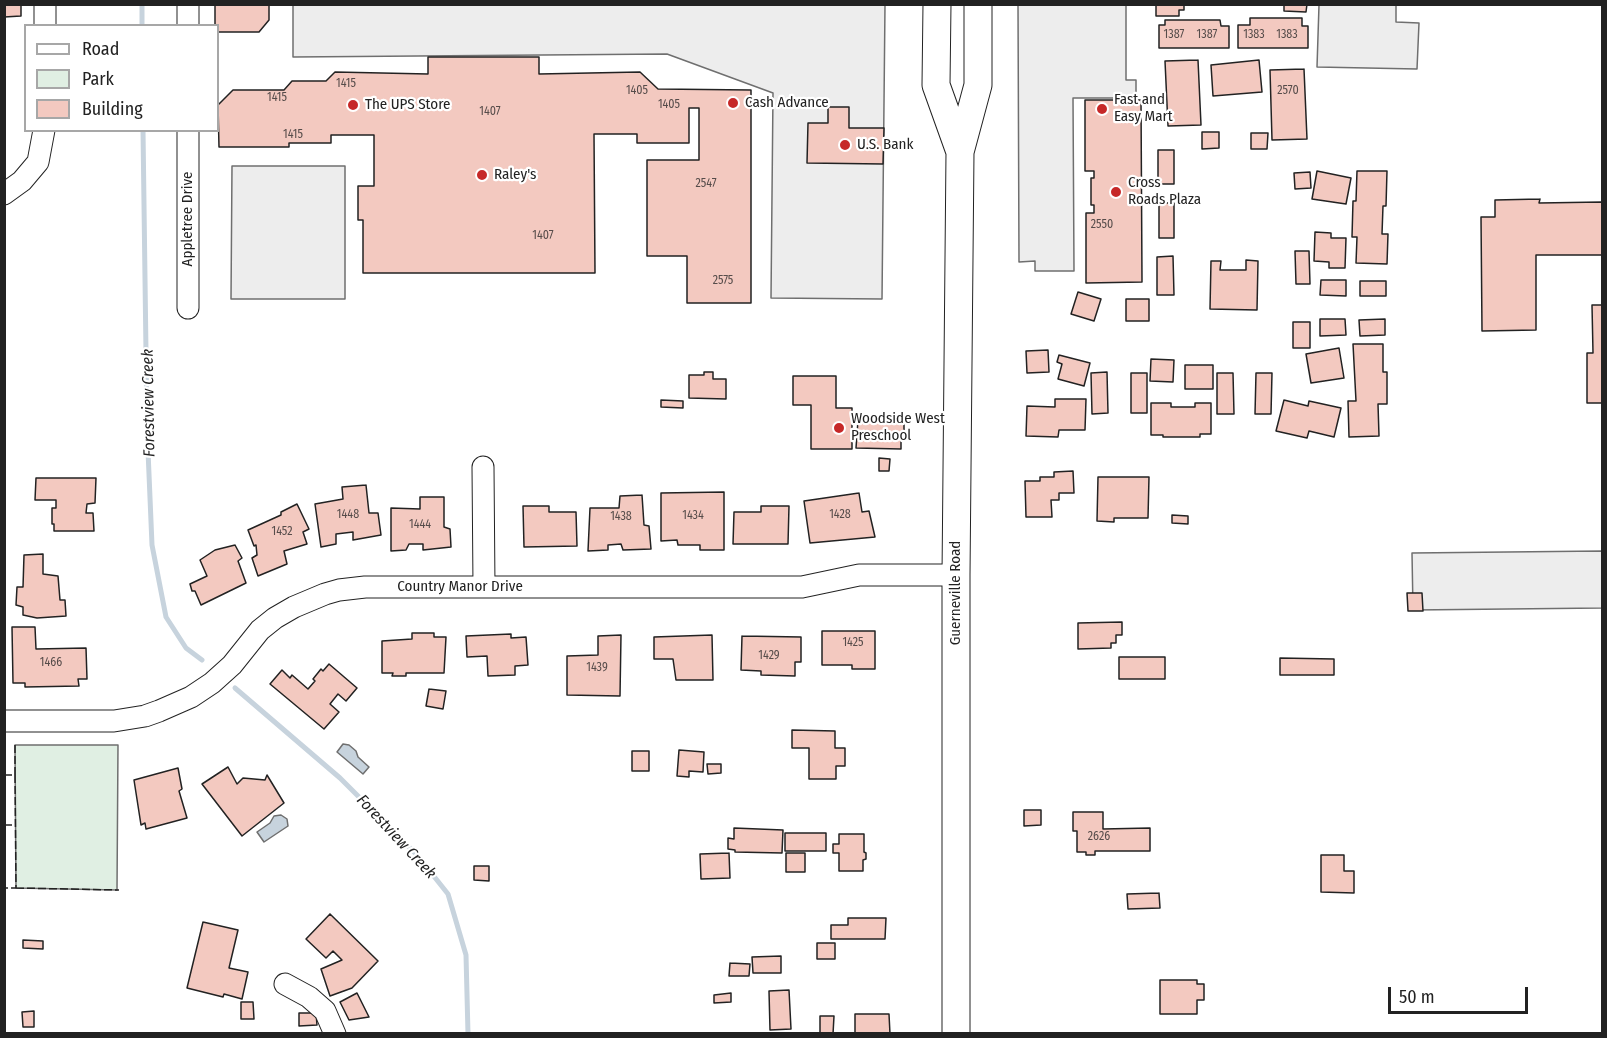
<!DOCTYPE html>
<style>
body{margin:0}
#map{position:relative;width:1607px;height:1038px;overflow:hidden;background:#fff;font-family:"Fira Sans Condensed",sans-serif}
canvas{display:block}
.frame{position:absolute;inset:0;border:6px solid #222;pointer-events:none}
.legend{position:absolute;left:24px;top:24px;width:195px;height:108px;box-sizing:border-box;background:#fff;border:2px solid #a7a7a7;margin:0;padding:8px 10px;list-style:none;font-size:18px;color:#222}
.legend li{display:flex;align-items:center;gap:12px;height:30px}
.legend b{width:30px;border:2px solid #a7a7a7}
.scale{position:absolute;left:1388px;top:987px;width:140px;height:27px;box-sizing:border-box;border:3px solid #222;border-top:0;padding-left:8px;font-size:18px;line-height:21px;white-space:nowrap;color:#222;-webkit-text-stroke:4px #fff;paint-order:stroke}
</style>
<div id="map">
<canvas width="1607" height="1038"></canvas>
<div class="frame"></div>
<ul class="legend">
<li><b style="height:8px;background:#fff"></b>Road</li>
<li><b style="height:16px;background:#e0efe3"></b>Park</li>
<li><b style="height:16px;background:#f3c9c0"></b>Building</li>
</ul>
<div class="scale">50 m</div>
</div>
<script>
const g = document.querySelector('canvas').getContext('2d');
g.lineJoin = 'round';
function paint(path, color) {
  g.fillStyle = color;
  g.fill(path, 'evenodd');
}
function poly(rows) {
  const path = new Path2D();
  for (const r of rows) {
    path.moveTo(r[0], r[1]);
    for (let i = 2; i < r.length; i += 2) path.lineTo(r[i], r[i + 1]);
  }
  return path;
}
function stroke(path, color, width, dash) {
  g.strokeStyle = color;
  g.lineWidth = width;
  g.lineCap = dash ? 'butt' : 'round';
  g.setLineDash(dash || []);
  g.stroke(path);
}
function label(font, color, halo, rows, align = 'center') {
  g.font = font + ' "Fira Sans Condensed",sans-serif';
  g.lineWidth = 4.5;
  g.setLineDash([]);
  g.textBaseline = 'middle';
  g.strokeStyle = halo;
  g.fillStyle = color;
  for (const [text, x, y, turn = 0] of rows) {
    g.save();
    g.translate(x, y);
    g.rotate((+turn || 0) * Math.PI / 180);
    g.textAlign = isNaN(turn) ? turn : align;
    if (halo) g.strokeText(text, 0, 0);
    g.fillText(text, 0, 0);
    g.restore();
  }
}
const green = poly([
 [118,745,117,890,16,888,15,745,118,745]
]);
paint(green, '#e0efe3');
stroke(green, '#6f6f6f', 1.5);
const parking = poly([
 [293,5,885,5,882,299,771,298,773,93,667,54,293,57,293,5],
 [1018,5,1126,5,1126,80,1136,80,1136,98,1073,98,1074,271,1035,271,1035,261,1019,262,1018,5],
 [1319,5,1396,5,1396,22,1419,23,1417,69,1317,67,1319,5],
 [232,166,345,166,345,299,231,299,232,166],
 [1602,551,1602,608,1413,610,1412,553,1602,551]
]);
paint(parking, '#ededed');
stroke(parking, '#6f6f6f', 1.5);
const water = poly([
 [343,744,349,745,356,751,358,757,369,767,363,774,337,752,343,744],
 [281,815,287,819,288,826,264,842,257,832,270,823,274,816,281,815]
]);
paint(water, '#c7d3dd');
stroke(water, '#6f6f6f', 1.5);
stroke(poly([
 [142,4,142,26],
 [143,130,147,427,152,545,166,617,186,648,202,660],
 [235,688,340,778,417,855,448,894,466,955,468,1034]
]), '#c7d3dd', 5);
const building = poly([
 [4,4,21,4,21,16,4,17,4,4],
 [215,4,269,4,269,20,259,32,218,32,218,26,215,26,215,4],
 [1156,4,1184,4,1184,10,1179,10,1179,16,1156,16,1156,4],
 [1284,4,1307,4,1306,12,1284,11,1284,4],
 [1250,18,1302,18,1302,26,1308,26,1308,48,1238,48,1238,25,1250,25,1250,18],
 [1165,20,1220,20,1221,26,1229,26,1229,48,1159,48,1159,25,1165,25,1165,20],
 [428,57,539,57,539,74,640,72,658,89,751,90,751,303,687,303,687,256,647,256,647,160,699,160,699,108,689,108,689,143,637,143,637,134,594,134,595,273,363,273,363,220,358,220,358,186,374,186,374,135,331,135,331,143,289,143,289,147,219,147,218,105,233,90,284,90,292,81,326,81,335,72,428,74,428,57],
 [1198,60,1201,125,1168,126,1165,61,1198,60],
 [1259,60,1262,92,1213,96,1211,65,1259,60],
 [1304,69,1307,139,1272,140,1270,70,1304,69],
 [1085,100,1141,100,1142,282,1086,283,1086,213,1094,213,1094,205,1091,205,1091,178,1094,178,1094,171,1085,171,1085,100],
 [828,107,849,107,849,128,884,128,883,164,807,163,808,123,828,123,828,107],
 [1202,132,1219,132,1219,148,1202,149,1202,132],
 [1251,133,1268,133,1267,149,1251,149,1251,133],
 [1158,150,1174,150,1174,184,1158,184,1158,150],
 [1317,171,1351,178,1346,204,1312,199,1317,171],
 [1357,171,1387,171,1386,206,1383,206,1382,234,1388,234,1387,264,1356,263,1357,237,1352,237,1353,201,1356,201,1357,171],
 [1310,172,1311,188,1295,189,1294,173,1310,172],
 [1540,199,1539,203,1602,202,1602,255,1536,255,1536,330,1482,331,1481,217,1495,217,1495,200,1540,199],
 [1159,203,1174,203,1174,238,1159,238,1159,203],
 [1315,232,1331,233,1331,238,1346,238,1345,268,1329,268,1329,262,1314,261,1315,232],
 [1295,251,1309,251,1310,284,1296,284,1295,251],
 [1173,256,1174,295,1157,295,1157,257,1173,256],
 [1246,260,1258,261,1257,310,1210,309,1211,261,1221,261,1220,270,1246,270,1246,260],
 [1321,280,1346,280,1346,296,1320,295,1321,280],
 [1360,281,1386,281,1386,296,1360,296,1360,281],
 [1078,292,1101,299,1094,321,1071,314,1078,292],
 [1126,299,1149,299,1149,321,1126,321,1126,299],
 [1592,305,1602,305,1602,403,1587,403,1587,353,1593,353,1592,305],
 [1320,319,1345,319,1346,335,1320,336,1320,319],
 [1385,319,1385,335,1360,336,1359,320,1385,319],
 [1293,322,1310,322,1310,348,1293,348,1293,322],
 [1353,344,1383,344,1383,372,1387,372,1387,404,1378,404,1379,436,1349,437,1348,401,1356,401,1353,344],
 [1339,348,1344,378,1311,383,1306,354,1339,348],
 [1048,350,1049,372,1027,373,1026,351,1048,350],
 [1059,355,1090,363,1084,386,1058,379,1062,364,1057,362,1059,355],
 [1151,359,1174,360,1173,382,1150,381,1151,359],
 [1185,365,1213,365,1213,389,1185,389,1185,365],
 [704,372,713,372,713,379,726,379,726,399,689,398,689,375,704,375,704,372],
 [1107,372,1108,413,1092,414,1091,373,1107,372],
 [1131,373,1147,373,1147,413,1131,413,1131,373],
 [1217,373,1233,373,1234,414,1217,414,1217,373],
 [1256,373,1272,373,1271,414,1255,414,1256,373],
 [793,376,836,376,836,408,852,408,852,449,811,449,811,405,793,405,793,376],
 [1055,399,1086,399,1085,430,1059,430,1058,437,1026,436,1027,406,1055,407,1055,399],
 [661,400,683,401,683,408,661,407,661,400],
 [1284,400,1308,406,1309,401,1341,408,1334,437,1309,431,1307,438,1276,431,1284,400],
 [1151,403,1171,403,1171,407,1195,407,1195,403,1211,403,1211,434,1200,434,1200,437,1163,437,1163,435,1151,435,1151,403],
 [858,420,901,420,901,423,904,423,904,432,901,432,901,449,856,448,858,420],
 [879,458,890,459,889,471,879,471,879,458],
 [1073,471,1074,493,1059,493,1059,500,1051,500,1052,517,1026,517,1025,481,1040,481,1040,477,1054,477,1054,472,1073,471],
 [1098,477,1149,477,1148,518,1114,518,1114,522,1097,521,1098,477],
 [36,478,96,478,95,503,87,504,86,513,93,513,94,531,54,531,54,524,52,524,52,508,56,508,56,500,35,500,36,478],
 [366,485,369,513,378,513,381,535,353,540,353,532,336,534,336,544,321,547,315,504,343,499,342,487,366,485],
 [724,492,724,550,700,550,700,545,678,545,677,540,661,541,661,493,724,492],
 [859,493,862,512,869,511,875,537,810,543,804,501,859,493],
 [642,495,644,525,649,526,651,549,623,550,621,544,608,545,608,550,588,551,590,508,619,508,620,496,642,495],
 [420,497,444,497,444,527,450,529,451,547,423,550,423,544,409,544,406,550,391,551,391,508,420,509,420,497],
 [297,504,309,529,303,532,307,544,284,551,287,564,258,576,252,558,257,555,256,545,254,546,248,530,281,515,281,512,297,504],
 [523,506,549,506,549,512,576,512,577,546,524,547,523,506],
 [761,506,789,506,788,544,733,544,734,512,761,512,761,506],
 [1172,515,1188,516,1188,524,1172,523,1172,515],
 [235,545,242,558,238,561,246,583,201,605,195,591,192,591,190,584,207,576,200,560,215,550,235,545],
 [43,554,43,574,58,576,60,600,65,600,66,616,37,618,23,615,23,607,16,605,17,587,23,587,24,555,43,554],
 [1407,593,1422,593,1423,611,1408,611,1407,593],
 [1122,622,1122,635,1116,635,1116,643,1111,643,1111,648,1078,649,1078,623,1122,622],
 [12,627,35,627,36,649,86,648,87,679,78,679,79,686,25,687,25,683,13,683,12,627],
 [822,631,875,631,875,669,852,669,852,665,822,665,822,631],
 [412,633,434,633,434,637,446,637,444,673,406,673,406,676,392,676,393,673,382,673,382,641,412,639,412,633],
 [511,634,511,638,526,637,528,665,515,666,515,675,488,676,487,656,467,657,466,636,511,634],
 [621,635,620,696,567,695,567,656,598,655,598,636,621,635],
 [712,635,713,680,676,680,673,659,654,659,654,637,712,635],
 [742,636,801,637,801,662,795,662,795,676,761,675,761,671,741,670,742,636],
 [1119,657,1165,657,1165,679,1119,679,1119,657],
 [1280,658,1334,659,1334,675,1280,675,1280,658],
 [329,664,357,688,346,701,338,694,330,704,339,712,324,729,270,684,282,670,290,678,292,675,308,689,315,681,313,679,321,669,323,671,329,664],
 [429,689,446,691,443,709,426,706,429,689],
 [792,730,835,731,835,748,845,748,845,766,836,766,836,779,809,779,809,748,792,748,792,730],
 [679,750,704,752,703,772,689,771,689,777,677,776,679,750],
 [632,751,649,751,649,771,632,771,632,751],
 [707,764,721,764,721,773,708,774,707,764],
 [228,767,237,784,243,778,265,780,267,775,284,803,242,836,202,784,228,767],
 [178,768,182,789,179,791,187,818,146,829,145,823,141,825,134,780,178,768],
 [1024,810,1041,810,1041,825,1024,826,1024,810],
 [1073,812,1103,812,1103,829,1150,828,1150,851,1095,851,1095,855,1086,855,1086,852,1077,852,1077,831,1073,831,1073,812],
 [734,828,783,830,782,853,735,852,735,850,728,849,728,838,734,839,734,828],
 [785,833,826,833,826,851,785,851,785,833],
 [839,834,864,834,864,852,866,853,866,859,863,860,863,871,839,871,839,853,833,853,833,844,839,844,839,834],
 [729,853,730,878,701,879,700,854,729,853],
 [786,853,805,853,805,872,786,872,786,853],
 [1321,855,1344,855,1344,871,1354,871,1354,893,1321,892,1321,855],
 [474,866,489,866,489,881,474,880,474,866],
 [1159,893,1160,908,1128,909,1127,894,1159,893],
 [330,914,378,961,352,988,330,996,321,969,342,960,333,951,326,958,306,939,330,914],
 [848,918,886,918,885,939,831,939,831,925,848,925,848,918],
 [203,922,238,930,229,968,248,972,242,999,224,994,223,997,187,988,203,922],
 [23,940,43,941,43,949,23,948,23,940],
 [817,943,835,943,835,959,817,959,817,943],
 [781,956,781,973,753,973,752,957,781,956],
 [730,963,750,964,749,976,729,976,730,963],
 [1160,980,1197,980,1197,984,1204,984,1204,1000,1197,1000,1197,1014,1160,1014,1160,980],
 [789,990,791,1029,770,1030,769,991,789,990],
 [357,993,369,1017,349,1020,340,1002,357,993],
 [731,993,731,1002,714,1003,714,995,731,993],
 [241,1002,253,1002,254,1019,241,1019,241,1002],
 [34,1011,34,1027,23,1027,22,1012,34,1011],
 [299,1013,316,1013,317,1025,299,1026,299,1013],
 [855,1014,889,1014,890,1034,855,1034,855,1014],
 [820,1016,834,1016,833,1034,820,1034,820,1016]
]);
paint(building, '#f3c9c0');
stroke(building, '#222', 1.5);
const minor = poly([
 [45,4,45,26],
 [188,4,188,26],
 [188,130,188,308],
 [4,194,22,181,38,162,44,130],
 [483,467,484,587],
 [4,721,114,721,145,716,159,711,191,697,212,683,232,665,260,630,275,618,294,607,325,594,339,590,365,587,802,587,859,575,956,575],
 [285,984,309,997,325,1011,335,1034]
]);
const major = poly([
 [937,4,936,85,960,152],
 [956,1034,956,575,960,152,978,85,978,4]
]);
stroke(minor, '#222', 23);
stroke(major, '#222', 29);
stroke(minor, '#fff', 21);
stroke(major, '#fff', 27);
stroke(poly([
 [15,745,15,775],
 [4,775,15,775,16,888,4,888],
 [4,825,15,825],
 [16,888,119,890]
]), '#222', 1.5, [8, 3]);
for (const [x, y, r, color] of [
 [733,103,6,"#c62828"],
 [353,105,6,"#c62828"],
 [1102,109,6,"#c62828"],
 [845,145,6,"#c62828"],
 [482,175,6,"#c62828"],
 [1116,192,6,"#c62828"],
 [839,428,6,"#c62828"]
]) {
  const dot = new Path2D();
  dot.arc(x, y, r, 0, 2 * Math.PI);
  g.fillStyle = color;
  g.fill(dot);
  stroke(dot, '#fff', 2);
}
label('12px', '#564c4a', null, [
 ["1387",1174,35],
 ["1387",1207,35],
 ["1383",1254,35],
 ["1383",1287,35],
 ["1415",346,84],
 ["1405",637,91],
 ["2570",1288,91],
 ["1415",277,98],
 ["1405",669,105],
 ["1407",490,112],
 ["1415",293,135],
 ["2547",706,184],
 ["2550",1102,225],
 ["1407",543,236],
 ["2575",723,281],
 ["1448",348,515],
 ["1428",840,515],
 ["1434",693,516],
 ["1438",621,517],
 ["1444",420,525],
 ["1452",282,532],
 ["1425",853,643],
 ["1429",769,656],
 ["1466",51,663],
 ["1439",597,668],
 ["2626",1099,837]
]);
label('15px', '#222', '#fff', [
 ["Fast and",1114,100],
 ["Easy Mart",1114,117],
 ["Cash Advance",745,103],
 ["The UPS Store",365,105],
 ["U.S. Bank",857,145],
 ["Raley's",494,175],
 ["Cross",1128,183],
 ["Roads Plaza",1128,200],
 ["Woodside West",851,419],
 ["Preschool",851,436]
], 'left');
label('15px', '#222', '#fff', [
 ["Appletree Drive",188,219,-90],
 ["Country Manor Drive",460,587],
 ["Guerneville Road",956,593,-90]
]);
label('italic 16px', '#222', '#fff', [
 ["Forestview Creek",149,403,-91],
 ["Forestview Creek",396,837,47]
]);
</script>
